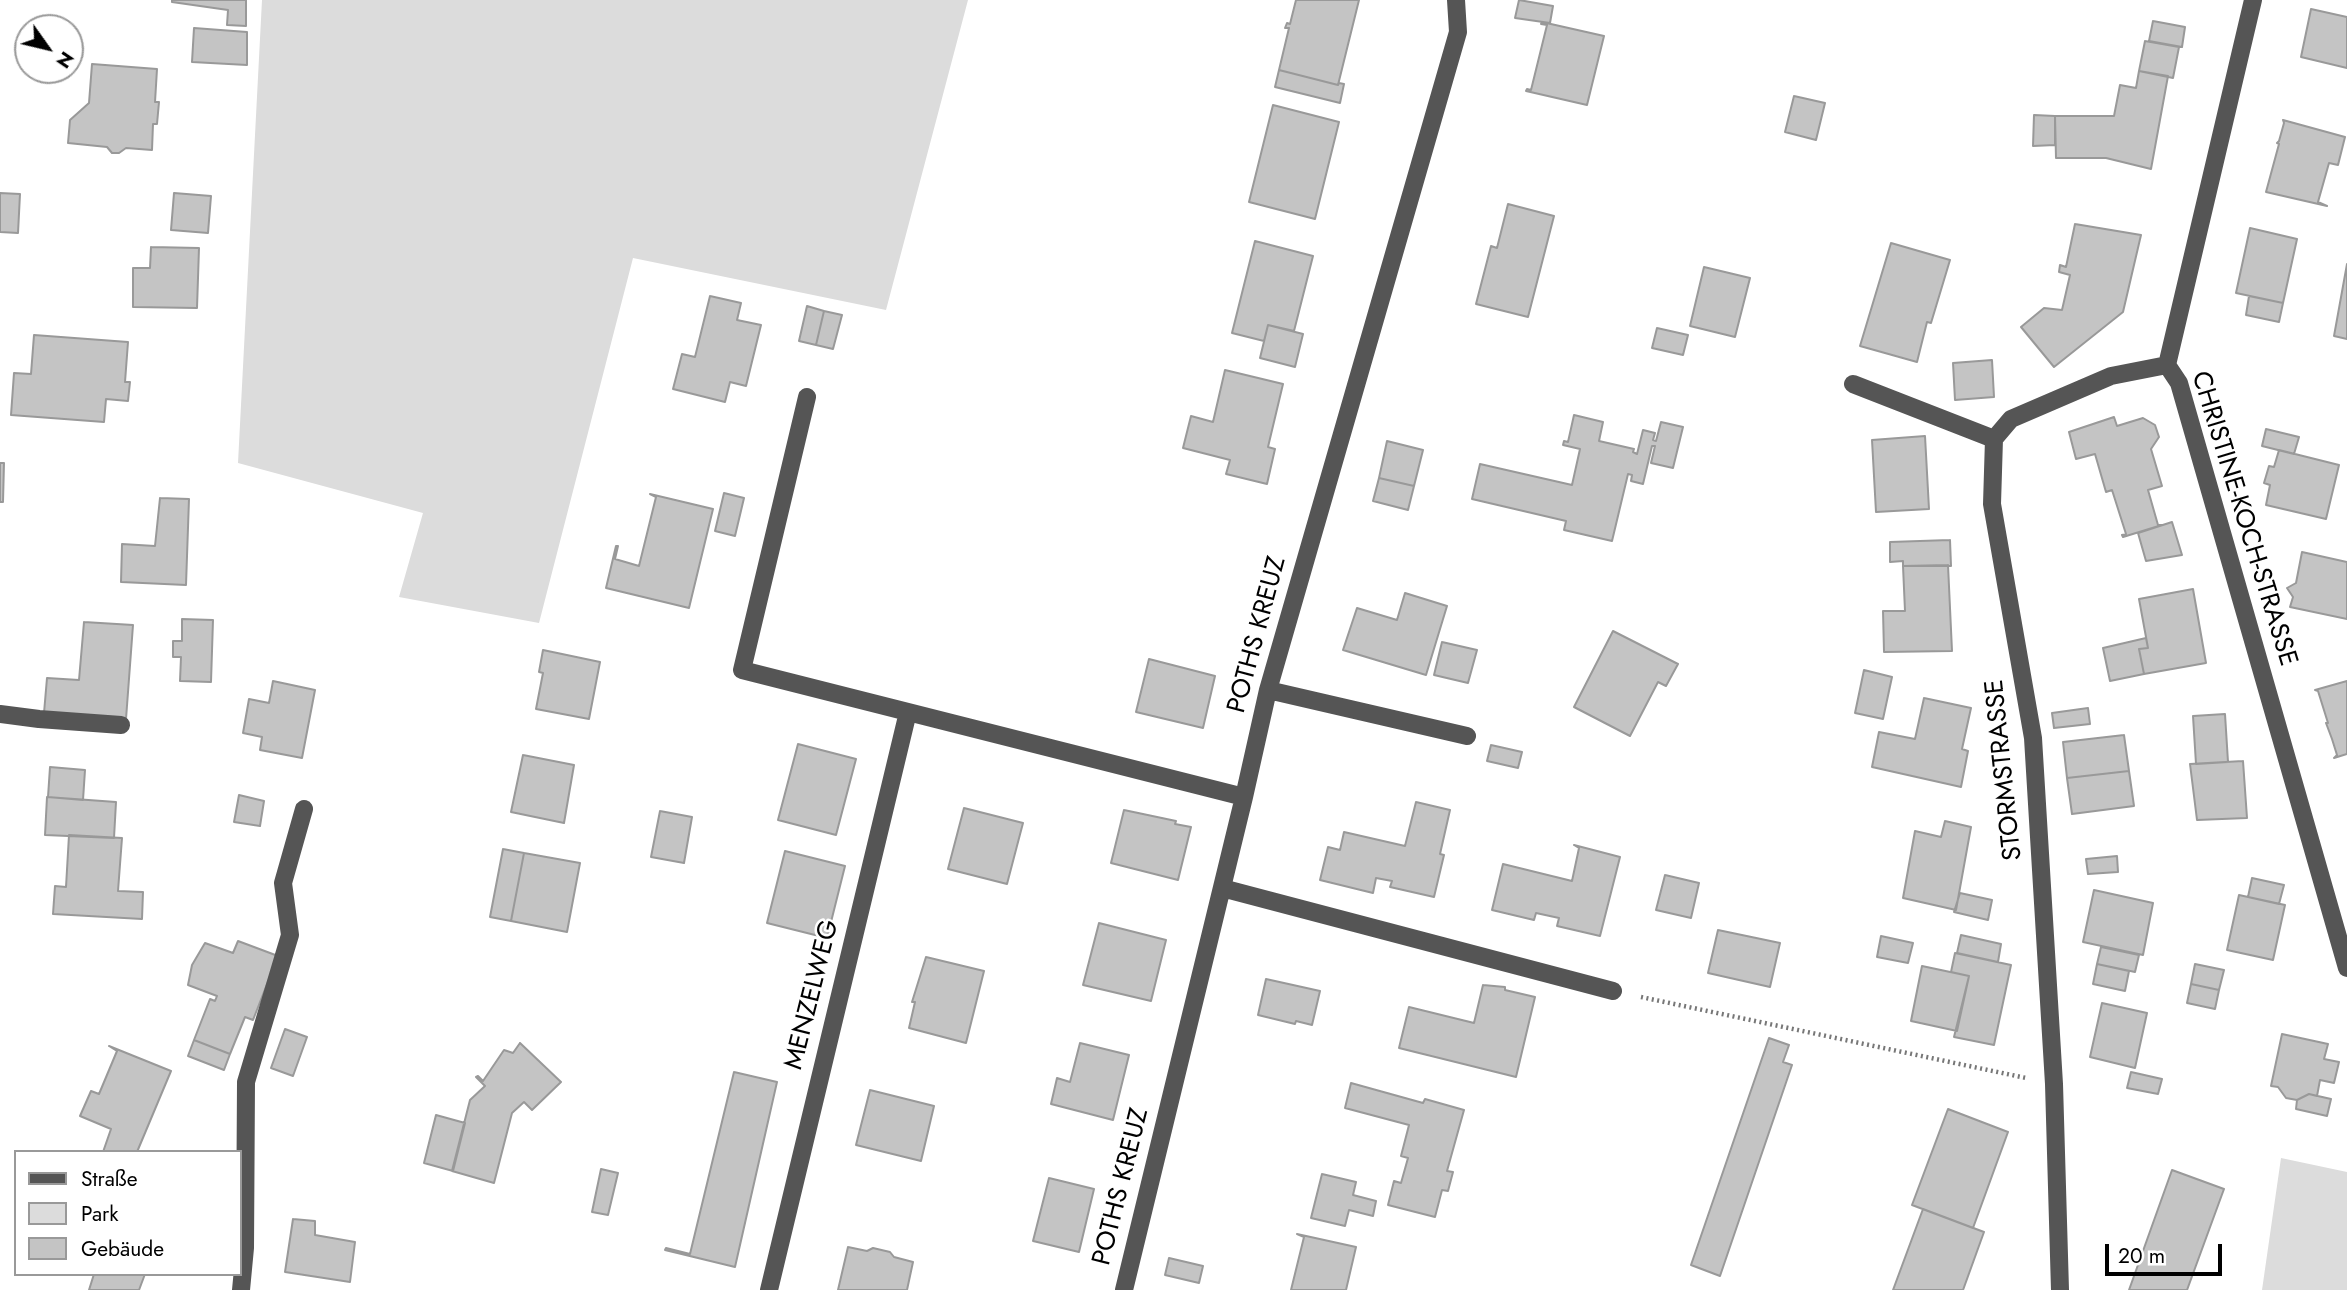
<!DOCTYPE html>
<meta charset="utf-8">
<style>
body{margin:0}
#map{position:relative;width:2347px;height:1290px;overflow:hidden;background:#fff;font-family:Jost,sans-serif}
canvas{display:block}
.legend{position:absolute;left:14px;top:1150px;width:228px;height:126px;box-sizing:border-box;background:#fff;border:2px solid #999;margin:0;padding:9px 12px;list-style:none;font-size:21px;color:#000}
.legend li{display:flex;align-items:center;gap:14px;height:35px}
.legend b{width:35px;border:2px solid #999}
.north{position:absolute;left:14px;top:14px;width:70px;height:70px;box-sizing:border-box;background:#fff;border:2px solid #999;border-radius:50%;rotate:124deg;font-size:19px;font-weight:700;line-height:28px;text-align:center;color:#000}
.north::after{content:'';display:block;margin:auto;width:24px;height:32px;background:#000;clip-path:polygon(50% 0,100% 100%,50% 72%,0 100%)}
.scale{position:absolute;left:2105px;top:1244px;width:117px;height:32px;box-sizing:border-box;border:4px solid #000;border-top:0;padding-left:9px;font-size:21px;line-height:24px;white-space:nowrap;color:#000;-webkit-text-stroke:5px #fff;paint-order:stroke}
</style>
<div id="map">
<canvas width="2347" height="1290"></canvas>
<ul class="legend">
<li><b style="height:9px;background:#555"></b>Straße</li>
<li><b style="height:19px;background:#dcdcdc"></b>Park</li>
<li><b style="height:19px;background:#c4c4c4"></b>Gebäude</li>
</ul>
<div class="north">N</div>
<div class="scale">20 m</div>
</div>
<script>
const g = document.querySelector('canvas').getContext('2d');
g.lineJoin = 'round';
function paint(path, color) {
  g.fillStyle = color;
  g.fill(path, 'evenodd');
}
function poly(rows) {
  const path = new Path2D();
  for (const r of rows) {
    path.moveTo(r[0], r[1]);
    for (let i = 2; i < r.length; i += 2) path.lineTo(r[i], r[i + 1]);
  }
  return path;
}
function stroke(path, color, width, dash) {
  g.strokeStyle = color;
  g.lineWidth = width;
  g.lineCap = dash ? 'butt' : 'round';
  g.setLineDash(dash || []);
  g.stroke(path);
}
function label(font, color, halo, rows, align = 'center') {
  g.font = font + ' Jost,sans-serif';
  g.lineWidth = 5;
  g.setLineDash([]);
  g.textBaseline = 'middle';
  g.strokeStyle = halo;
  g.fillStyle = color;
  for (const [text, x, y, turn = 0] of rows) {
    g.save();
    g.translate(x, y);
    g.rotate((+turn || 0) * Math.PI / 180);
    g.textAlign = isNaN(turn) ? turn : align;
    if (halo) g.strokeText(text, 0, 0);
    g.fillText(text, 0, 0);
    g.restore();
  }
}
paint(poly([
 [262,0,968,0,886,310,633,258,539,623,399,597,423,513,238,463],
 [2281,1158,2347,1172,2347,1290,2262,1290]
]), '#dcdcdc');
const building = poly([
 [172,0,246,0,246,26,227,25,228,10,172,2,172,0],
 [1296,0,1359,0,1338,85,1279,70,1289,28,1285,28,1287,23,1290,24,1296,0],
 [1519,0,1553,6,1550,23,1515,18,1519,0],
 [2311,9,2347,17,2347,68,2301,57,2311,9],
 [2153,21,2185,27,2182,47,2149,41,2153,21],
 [1542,22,1604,36,1587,105,1526,91,1527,89,1531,90,1547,25,1541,24,1542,22],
 [194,28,247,32,247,65,192,62,194,28],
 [2145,41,2179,47,2173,78,2139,71,2145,41],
 [92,64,157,69,155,102,159,102,157,124,153,124,152,150,126,148,119,153,112,153,107,147,68,143,70,120,89,103,92,64],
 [1279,70,1338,85,1339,83,1344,84,1340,103,1275,87,1279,70],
 [2139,71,2168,76,2151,169,2106,158,2056,158,2055,116,2114,116,2120,85,2136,88,2139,71],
 [1794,96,1825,103,1816,140,1785,132,1794,96],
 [1273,105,1339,122,1315,219,1249,202,1273,105],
 [2034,115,2055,116,2055,145,2033,146,2034,115],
 [2283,120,2345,137,2338,165,2329,163,2318,202,2327,206,2266,192,2279,144,2277,143,2279,141,2284,123,2283,120],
 [0,193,20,194,18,233,0,232,0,193],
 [174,193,211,196,208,233,171,230,174,193],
 [1508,204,1554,216,1528,317,1476,304,1491,246,1497,248,1508,204],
 [2075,224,2141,235,2123,312,2054,367,2021,327,2044,308,2062,310,2070,275,2059,272,2060,265,2066,267,2075,224],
 [2250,228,2297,239,2283,303,2236,293,2250,228],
 [1255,241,1313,256,1294,331,1268,325,1264,341,1232,333,1255,241],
 [1891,243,1950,260,1931,323,1927,322,1917,362,1860,346,1891,243],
 [151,247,199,248,197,308,133,307,133,268,150,268,151,247],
 [2347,264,2347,339,2334,336,2347,264],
 [1704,267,1750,278,1735,337,1690,326,1704,267],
 [710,296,741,303,737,320,761,325,746,386,730,382,725,402,673,389,682,354,695,357,710,296],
 [2249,296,2283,303,2279,322,2246,315,2249,296],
 [807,306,824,311,816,345,799,341,807,306],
 [824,311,842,315,833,349,816,345,824,311],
 [1268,325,1303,334,1295,367,1260,358,1268,325],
 [1657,328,1688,335,1683,355,1652,348,1657,328],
 [34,335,128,342,125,382,130,382,128,401,106,399,104,422,11,415,14,373,31,374,34,335],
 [1992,360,1994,397,1955,400,1953,363,1992,360],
 [1225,370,1283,384,1268,447,1275,449,1267,484,1226,474,1230,460,1183,448,1191,416,1213,422,1225,370],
 [1574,415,1603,422,1599,441,1634,449,1633,452,1637,454,1643,430,1655,433,1653,440,1656,441,1661,422,1683,427,1673,468,1651,463,1655,446,1652,446,1643,484,1631,481,1632,475,1628,474,1612,541,1564,530,1566,521,1472,499,1480,464,1572,485,1580,449,1563,445,1564,441,1568,442,1574,415],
 [2114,417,2117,426,2143,418,2155,425,2159,437,2151,449,2162,486,2148,490,2158,525,2162,525,2123,537,2122,535,2126,534,2112,490,2106,492,2095,454,2076,459,2069,432,2114,417],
 [2266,429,2299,437,2294,454,2262,446,2266,429],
 [1925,436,1929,509,1876,512,1872,440,1925,436],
 [1387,441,1423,450,1414,486,1379,478,1387,441],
 [2279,450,2339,465,2326,519,2266,505,2270,485,2264,483,2269,466,2274,467,2279,450],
 [0,463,4,463,3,502,0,502,0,463],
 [1379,478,1414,486,1408,510,1373,501,1379,478],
 [724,493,744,498,735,536,715,531,724,493],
 [650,494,713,509,689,608,606,588,616,546,618,546,615,559,639,566,656,497,650,494],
 [160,498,189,499,186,585,121,582,122,544,155,546,160,498],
 [2172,522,2182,555,2146,561,2138,533,2172,522],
 [1950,540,1951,566,1903,566,1903,561,1890,562,1890,542,1950,540],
 [2302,552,2347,562,2347,619,2290,607,2293,597,2287,588,2296,583,2302,552],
 [1948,565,1952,651,1884,652,1883,611,1905,611,1903,566,1948,565],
 [2193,589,2206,663,2144,674,2139,649,2148,648,2139,599,2193,589],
 [1405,593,1447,606,1426,675,1343,650,1357,608,1397,620,1405,593],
 [182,619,213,620,211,682,180,681,181,657,173,657,173,641,182,641,182,619],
 [84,622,133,625,126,719,44,713,47,678,79,680,84,622],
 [1613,631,1678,664,1666,686,1658,682,1630,736,1574,707,1613,631],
 [2146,638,2148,648,2139,649,2144,674,2110,681,2103,648,2146,638],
 [1442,642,1477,650,1468,683,1434,675,1442,642],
 [543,650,600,662,589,719,536,709,543,673,539,672,543,650],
 [1149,659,1215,676,1203,728,1136,712,1149,659],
 [1864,670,1892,677,1883,719,1855,713,1864,670],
 [273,681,315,690,302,758,260,750,262,737,243,733,249,699,269,703,273,681],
 [2347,681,2347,754,2334,758,2337,755,2332,739,2326,723,2328,723,2318,691,2315,690,2347,681],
 [1924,698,1971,708,1962,749,1968,751,1961,787,1872,767,1879,732,1915,739,1924,698],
 [2088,708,2090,724,2054,728,2052,713,2088,708],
 [2225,714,2228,762,2196,764,2193,716,2225,714],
 [2124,735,2129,771,2067,778,2063,742,2124,735],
 [798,744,856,759,836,835,778,820,798,744],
 [1491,745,1522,752,1518,768,1487,761,1491,745],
 [523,755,574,765,564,823,511,812,523,755],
 [2243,761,2247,818,2197,820,2190,764,2243,761],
 [50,767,85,770,83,800,48,797,50,767],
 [2129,771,2134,806,2072,814,2067,778,2129,771],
 [239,795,264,801,260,826,234,822,239,795],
 [47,797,116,802,114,838,45,835,47,797],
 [1416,802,1450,810,1440,854,1444,855,1434,897,1390,887,1392,881,1376,878,1373,893,1320,880,1328,847,1340,850,1344,832,1405,846,1416,802],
 [964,808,1023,823,1007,884,948,869,964,808],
 [1124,810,1176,821,1175,824,1191,827,1178,880,1111,863,1124,810],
 [660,811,692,817,684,863,651,857,660,811],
 [1945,821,1971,827,1956,910,1903,898,1915,831,1941,837,1945,821],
 [69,835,122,838,118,891,143,892,142,919,53,914,55,886,66,887,69,835],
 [1574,845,1620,857,1600,936,1557,926,1559,918,1536,913,1534,920,1492,910,1503,864,1572,881,1579,848,1574,845],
 [503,849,524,853,511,921,490,917,503,849],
 [785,851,845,866,827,938,767,923,785,851],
 [524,853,580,863,567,932,511,921,524,853],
 [2117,856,2118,872,2088,874,2086,859,2117,856],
 [1665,875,1699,883,1691,918,1656,910,1665,875],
 [2252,878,2284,885,2279,904,2248,897,2252,878],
 [2094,890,2153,903,2143,955,2083,942,2094,890],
 [1960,893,1992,900,1988,920,1954,912,1960,893],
 [2239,895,2285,905,2273,960,2227,950,2239,895],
 [1099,923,1166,940,1151,1001,1083,985,1099,923],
 [1718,930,1780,943,1770,987,1708,973,1718,930],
 [1961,935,2001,944,1998,962,1957,953,1961,935],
 [1881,936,1913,943,1908,963,1877,957,1881,936],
 [238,941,278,956,253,1020,245,1017,230,1054,194,1040,210,999,215,1001,217,996,188,985,192,965,205,943,233,953,238,941],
 [2101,947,2139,955,2135,972,2097,964,2101,947],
 [1955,953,2011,965,1994,1045,1954,1037,1969,976,1951,972,1955,953],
 [926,957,984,971,966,1043,909,1028,915,1002,912,1002,926,957],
 [2097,964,2129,971,2125,991,2093,984,2097,964],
 [2195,964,2224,970,2219,990,2191,984,2195,964],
 [1922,966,1969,976,1957,1031,1911,1021,1922,966],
 [1266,979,1320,991,1312,1025,1296,1021,1295,1024,1258,1015,1266,979],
 [2191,984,2219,990,2215,1009,2187,1003,2191,984],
 [1483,985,1505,987,1505,990,1535,997,1516,1077,1399,1048,1409,1007,1474,1023,1483,985],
 [2102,1003,2147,1013,2135,1068,2090,1057,2102,1003],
 [285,1029,307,1037,293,1076,271,1068,285,1029],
 [2282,1034,2328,1044,2324,1059,2339,1062,2334,1083,2320,1080,2317,1096,2309,1094,2297,1100,2286,1098,2278,1087,2271,1086,2282,1034],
 [1769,1038,1789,1045,1783,1062,1792,1065,1720,1276,1691,1265,1769,1038],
 [194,1040,230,1054,224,1070,188,1056,194,1040],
 [520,1043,561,1082,532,1110,524,1102,512,1113,494,1183,452,1171,470,1100,485,1086,476,1077,478,1076,483,1081,504,1050,513,1053,520,1043],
 [1080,1043,1129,1055,1113,1120,1051,1104,1057,1078,1070,1082,1080,1043],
 [109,1046,171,1071,137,1152,103,1152,111,1129,80,1116,91,1091,99,1094,117,1051,109,1046],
 [734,1072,777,1082,735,1267,665,1250,666,1248,690,1254,734,1072],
 [2131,1072,2162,1079,2158,1094,2127,1088,2131,1072],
 [1351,1083,1423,1103,1425,1099,1464,1110,1447,1171,1453,1172,1448,1191,1442,1190,1435,1217,1388,1205,1394,1181,1401,1183,1408,1158,1401,1156,1409,1125,1345,1108,1351,1083],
 [870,1090,934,1106,921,1161,856,1145,870,1090],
 [2309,1094,2331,1099,2327,1116,2296,1109,2297,1100,2309,1094],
 [1948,1109,2008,1132,1973,1228,1912,1205,1948,1109],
 [436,1115,465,1123,453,1171,424,1163,436,1115],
 [601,1169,618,1173,608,1215,592,1212,601,1169],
 [2172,1170,2224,1189,2187,1290,2129,1290,2172,1170],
 [1322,1174,1356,1182,1353,1195,1376,1201,1373,1216,1349,1210,1345,1226,1311,1218,1322,1174],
 [1049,1178,1094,1189,1079,1252,1033,1241,1049,1178],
 [1923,1209,1984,1232,1963,1290,1893,1290,1923,1209],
 [293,1219,315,1221,315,1235,355,1242,350,1282,285,1272,293,1219],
 [1297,1234,1356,1247,1346,1290,1291,1290,1304,1237,1297,1234],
 [848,1247,867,1251,873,1248,890,1252,894,1257,913,1262,907,1290,838,1290,848,1247],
 [1169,1258,1203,1266,1199,1283,1165,1275,1169,1258],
 [94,1274,145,1274,139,1290,89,1290,94,1274]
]);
paint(building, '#c4c4c4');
stroke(building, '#999', 2);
stroke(poly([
 [1641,997,2026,1078]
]), '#777', 4.5, [2, 3.5]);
stroke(poly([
 [2253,0,2167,365,2179,383,2347,968],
 [1853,384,1994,439],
 [807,397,742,670,908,712],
 [1268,690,1467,736],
 [0,714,39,719,121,725],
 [1222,888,1613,991],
 [241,1290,245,1248,246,1082,290,935,283,883,304,809],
 [769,1290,908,712,1244,797],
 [1124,1290,1244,797,1268,690,1458,32,1456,0],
 [2060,1290,2054,1084,2033,738,1992,504,1994,439,2011,419,2111,376,2167,365]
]), '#555', 18);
label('26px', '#000', '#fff', [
 ["CHRISTINE-KOCH-STRASSE",2243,519,73],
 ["POTHS KREUZ",1258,635,-75],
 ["STORMSTRASSE",2005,770,-96],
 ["MENZELWEG",813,995,-76],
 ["POTHS KREUZ",1122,1187,-76]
]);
</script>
